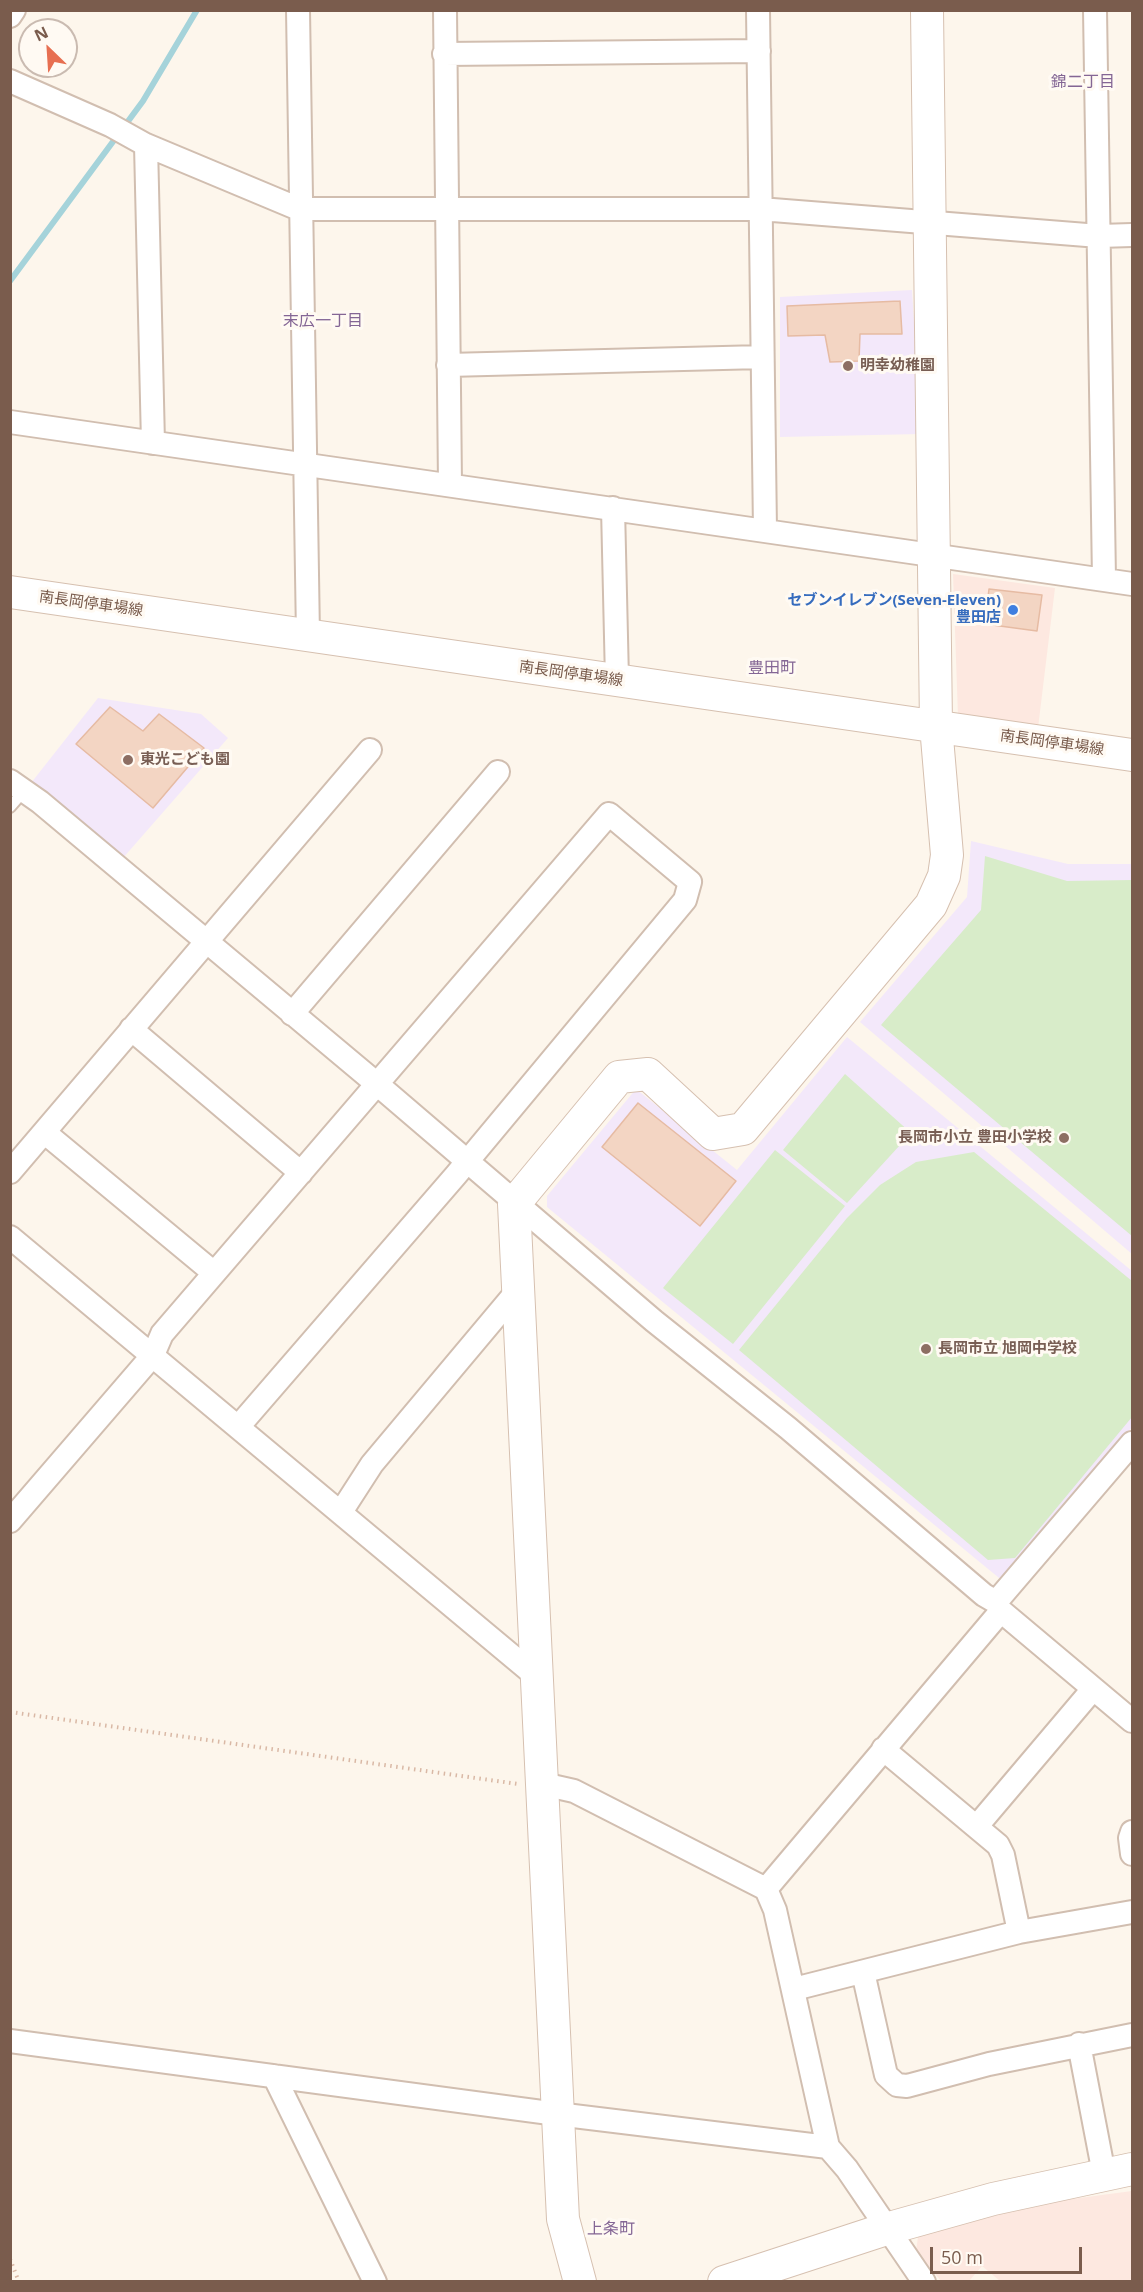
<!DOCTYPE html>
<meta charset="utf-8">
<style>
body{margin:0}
#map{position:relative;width:1143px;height:2292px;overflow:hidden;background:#fdf6ec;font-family:"Open Sans",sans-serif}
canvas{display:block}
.frame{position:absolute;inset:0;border:12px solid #7a5c4d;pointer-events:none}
.north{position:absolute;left:18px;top:18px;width:60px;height:60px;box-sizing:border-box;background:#fffaf3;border:2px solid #cabbb1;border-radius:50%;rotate:335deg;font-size:16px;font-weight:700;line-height:24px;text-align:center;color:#7a5c4d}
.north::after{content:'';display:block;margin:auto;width:21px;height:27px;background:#e76f51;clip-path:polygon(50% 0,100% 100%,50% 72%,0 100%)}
.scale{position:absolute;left:930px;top:2247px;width:152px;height:27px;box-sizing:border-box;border:3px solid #7a5c4d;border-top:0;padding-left:8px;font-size:18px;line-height:21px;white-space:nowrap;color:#7a5c4d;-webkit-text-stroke:4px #fffaf3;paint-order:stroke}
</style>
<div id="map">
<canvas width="1143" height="2292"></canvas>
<div class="frame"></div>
<div class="north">N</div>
<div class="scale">50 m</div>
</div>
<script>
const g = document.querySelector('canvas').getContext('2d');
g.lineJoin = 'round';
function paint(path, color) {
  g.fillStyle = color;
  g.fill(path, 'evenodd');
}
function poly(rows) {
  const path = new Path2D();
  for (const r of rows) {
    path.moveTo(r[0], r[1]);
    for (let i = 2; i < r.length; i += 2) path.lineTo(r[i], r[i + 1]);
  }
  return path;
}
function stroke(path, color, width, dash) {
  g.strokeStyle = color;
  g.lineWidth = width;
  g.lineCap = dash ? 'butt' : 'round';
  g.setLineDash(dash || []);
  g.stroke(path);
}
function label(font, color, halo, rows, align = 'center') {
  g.font = font + ' "Open Sans","Noto Sans JP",sans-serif';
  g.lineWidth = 6;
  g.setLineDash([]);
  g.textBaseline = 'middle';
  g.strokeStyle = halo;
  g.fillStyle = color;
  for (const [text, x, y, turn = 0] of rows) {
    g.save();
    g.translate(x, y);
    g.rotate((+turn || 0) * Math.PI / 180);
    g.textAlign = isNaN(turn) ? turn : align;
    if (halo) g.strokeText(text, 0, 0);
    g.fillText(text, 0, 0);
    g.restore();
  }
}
paint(poly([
 [953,574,1055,588,1038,728,958,716],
 [1132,2191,1132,2281,1000,2281,982,2266,969,2281,941,2281,916,2251,918,2237,931,2231,1042,2203]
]), '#fde8e0');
paint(poly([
 [912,290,921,434,780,437,780,297],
 [98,698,201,714,228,738,123,858,31,783],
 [971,841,1068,864,1132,864,1132,1254,860,1022,967,897],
 [847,1037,1132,1271,1132,1427,1004,1582,547,1207,547,1196,636,1089,737,1170]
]), '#f3e8fa');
paint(poly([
 [985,856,1067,881,1132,880,1132,1236,881,1025,981,910],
 [845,1074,911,1133,847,1203,783,1150],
 [775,1150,845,1206,733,1344,663,1288],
 [974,1152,1132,1281,1132,1417,1015,1558,988,1560,739,1350,847,1218,880,1185,916,1162]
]), '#d8ecc9');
stroke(poly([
 [10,281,143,101,197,10]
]), '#a5d3da', 6);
const building = poly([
 [900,301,902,334,860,334,859,361,830,362,825,335,788,336,787,306,900,301],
 [989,589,1042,595,1037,631,985,624,989,589],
 [110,707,143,731,159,714,204,748,153,808,76,744,110,707],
 [638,1103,736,1181,700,1226,602,1147,638,1103]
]);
paint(building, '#f3d5c3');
stroke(building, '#e6bba3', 1.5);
const lane = poly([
 [10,807,24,791]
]);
const street = poly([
 [298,10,308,636],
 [445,10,450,484],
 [758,10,765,530],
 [1095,10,1104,579],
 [10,16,14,10],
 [444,54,759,51],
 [10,81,110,125,146,145,299,209,760,209,1099,236,1132,235],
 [146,145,153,443],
 [448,365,762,357],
 [10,422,1132,584],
 [613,508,617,680],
 [10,781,40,802,377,1084,654,1321,788,1428,984,1595,996,1602,1132,1443],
 [292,1014,498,772],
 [131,1029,301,1173],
 [44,1132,214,1273],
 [10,1172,370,750],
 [10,1237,536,1676],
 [341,1512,372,1464,518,1290],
 [10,1521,153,1355,162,1334,609,814,690,882,685,900,456,1175,238,1427],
 [883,1749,998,1845,1003,1855,1019,1932],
 [543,1784,574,1791,766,1889,775,1910,828,2147,847,2169,924,2282],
 [977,1826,1093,1689],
 [1132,1832,1130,1838,1132,1854],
 [766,1889,1001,1611,1132,1721],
 [863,1972,886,2075,897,2085,907,2086,989,2064,1132,2035],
 [794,1989,1019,1932,1132,1912],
 [10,2041,557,2114,828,2147],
 [1079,2044,1104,2174],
 [274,2076,375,2282]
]);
const secondary = poly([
 [10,592,1132,755],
 [580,2282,563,2219,514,1204,619,1077,648,1074,713,1134,743,1129,931,905,944,876,947,855,936,726,927,10],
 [724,2282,886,2229,993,2199,1132,2169]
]);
stroke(lane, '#d1beb0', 14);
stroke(street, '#d1beb0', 26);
stroke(secondary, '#d6c0b0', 34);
stroke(poly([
 [10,1712,518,1784],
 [10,2259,19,2282]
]), '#d9b8a5', 4, [1.5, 4.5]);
stroke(lane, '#fff', 10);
stroke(street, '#fff', 22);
stroke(secondary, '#fff', 32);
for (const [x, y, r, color] of [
 [848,366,6,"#8d6e63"],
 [1013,610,6,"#3f7fe0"],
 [128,760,6,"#8d6e63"],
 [1064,1138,6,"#8d6e63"],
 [926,1349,6,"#8d6e63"]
]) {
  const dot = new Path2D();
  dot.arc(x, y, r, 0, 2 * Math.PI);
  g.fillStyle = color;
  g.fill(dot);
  stroke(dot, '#fffaf3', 2);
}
label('bold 15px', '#785e54', '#fffaf3', [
 ["明幸幼稚園",860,366],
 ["東光こども園",140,760],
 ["長岡市小立 豊田小学校",1052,1138,"right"],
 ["長岡市立 旭岡中学校",938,1349]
], 'left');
label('bold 15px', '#366cbe', '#fffaf3', [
 ["セブンイレブン(Seven-Eleven)",1001,601],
 ["豊田店",1001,618]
], 'right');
label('15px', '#7a5c4d', '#fffaf3', [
 ["南長岡停車場線",91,604,8],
 ["南長岡停車場線",571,674,8],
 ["南長岡停車場線",1052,743,8]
]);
label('16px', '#846695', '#fffaf3', [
 ["錦二丁目",1083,82],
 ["末広一丁目",323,321],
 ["豊田町",772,668],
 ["上条町",611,2229]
]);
</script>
